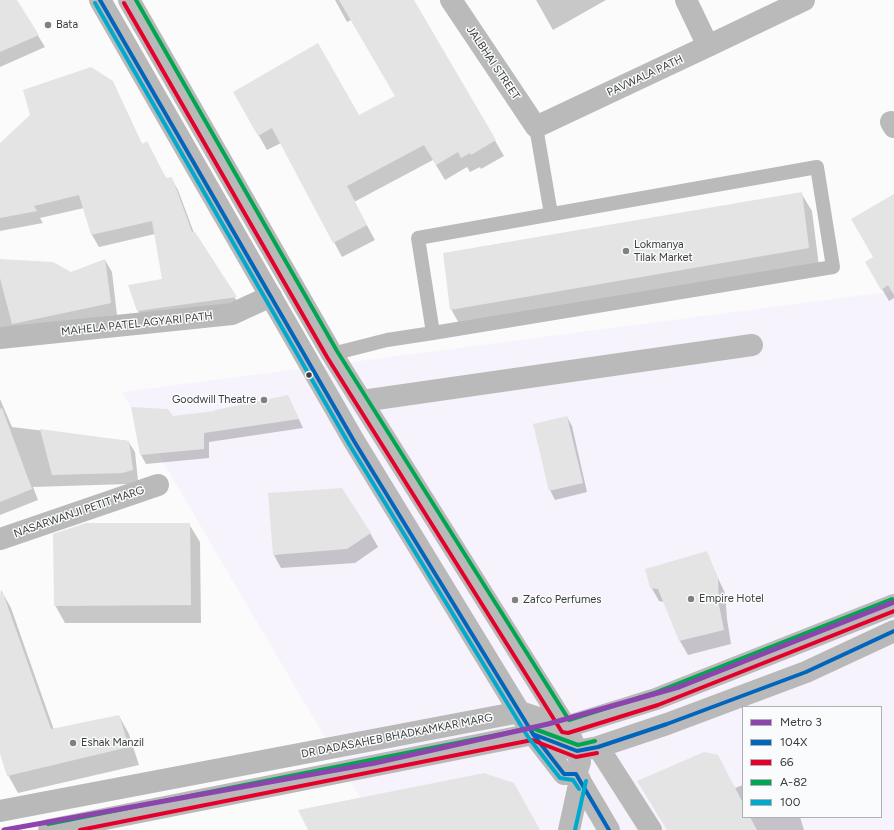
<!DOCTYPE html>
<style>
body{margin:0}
#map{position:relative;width:894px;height:830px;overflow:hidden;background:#fbfbfb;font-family:Figtree,sans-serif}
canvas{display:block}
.legend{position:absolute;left:742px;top:706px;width:140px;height:112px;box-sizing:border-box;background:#fafbfc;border:1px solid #aeafb0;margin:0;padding:5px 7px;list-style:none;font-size:12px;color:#3c3d3d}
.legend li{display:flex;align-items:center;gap:8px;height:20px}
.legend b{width:20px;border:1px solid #aeafb0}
</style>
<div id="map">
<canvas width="894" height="830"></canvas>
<ul class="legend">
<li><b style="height:5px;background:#8e44ad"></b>Metro 3</li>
<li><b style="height:5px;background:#0065bd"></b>104X</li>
<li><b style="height:5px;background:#e4002b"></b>66</li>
<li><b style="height:5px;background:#00a651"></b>A-82</li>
<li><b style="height:5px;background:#00a9ce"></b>100</li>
</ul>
</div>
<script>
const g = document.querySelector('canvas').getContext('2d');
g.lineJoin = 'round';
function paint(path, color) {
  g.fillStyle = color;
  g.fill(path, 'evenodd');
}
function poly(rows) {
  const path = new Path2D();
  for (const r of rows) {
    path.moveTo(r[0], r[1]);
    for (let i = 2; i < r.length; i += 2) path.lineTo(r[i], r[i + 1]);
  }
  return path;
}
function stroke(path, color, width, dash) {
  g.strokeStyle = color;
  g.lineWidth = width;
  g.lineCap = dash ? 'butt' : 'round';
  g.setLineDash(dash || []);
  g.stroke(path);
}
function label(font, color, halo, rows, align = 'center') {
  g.font = font + ' Figtree,sans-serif';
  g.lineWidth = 3;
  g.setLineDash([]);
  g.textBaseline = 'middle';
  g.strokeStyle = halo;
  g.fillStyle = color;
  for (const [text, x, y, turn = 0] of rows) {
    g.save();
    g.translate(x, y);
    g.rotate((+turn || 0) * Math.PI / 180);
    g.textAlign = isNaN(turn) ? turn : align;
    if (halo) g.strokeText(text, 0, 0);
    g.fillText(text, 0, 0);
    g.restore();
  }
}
paint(poly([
 [894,291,894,830,379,830,122,392],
 [743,707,881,707,881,817,743,817]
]), '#f7f3fd');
paint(poly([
 [6,0,16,0,45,47,0,67,0,3],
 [335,0,413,0,504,156,481,169,480,167,470,172,467,167,445,180,433,160,354,202,375,240,342,257,281,143,267,150,234,92,358,117,396,97,351,20,347,22],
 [536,0,606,0,553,30],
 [112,81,142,144,167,179,171,178,178,190,194,233,242,309,145,323,138,311,163,280,155,234,99,247,92,235,84,208,40,218,43,223,0,231,0,144],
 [801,193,812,211,819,266,461,327,451,309],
 [894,195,894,298,889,301,866,262,874,258],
 [0,260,71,273,105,260,112,272,117,315,0,330],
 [288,396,303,428,209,442,209,458,146,464,141,455,172,417,216,412],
 [0,399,12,427,128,441,135,452,138,481,128,484,33,487,38,500,0,515],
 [567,417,572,426,587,492,555,500,550,490],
 [189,524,200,542,201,623,65,623,55,605],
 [370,533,378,547,355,563,281,568,274,555],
 [706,553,725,593,727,619,731,644,688,655,680,641,664,602,659,601,651,587],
 [1,590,11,608,54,730,119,716,129,734,139,765,18,793,8,775,0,750],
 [743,785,743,817,800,817,804,830,668,830,735,788]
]), '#0003');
paint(poly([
 [0,0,17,0,39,35,0,52],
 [339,0,414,0,496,140,471,155,470,153,461,158,458,152,436,165,424,145,347,186,367,225,333,243,272,128,258,136,233,92,318,43,359,115,395,96],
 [91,67,113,81,142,144,147,141,166,178,172,177,192,232,195,232,237,297,137,311,128,285,162,279,152,221,91,235,79,195,34,206,37,211,0,218,0,143,30,115,23,90],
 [802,192,809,248,450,310,443,253],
 [894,194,894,295,888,285,881,290,865,262,873,257,851,219],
 [0,259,53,262,71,272,105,259,111,303,12,324,0,278],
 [288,395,299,419,204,433,204,449,140,455,131,407,168,409,173,416,215,411,215,410],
 [2,408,32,489,0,502,0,409],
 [567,416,583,483,549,491,533,424],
 [40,429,129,441,133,470,122,473,52,475],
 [342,488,371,533,347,549,273,555,268,493],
 [86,523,190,523,191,605,54,606,53,534],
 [707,551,718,578,719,605,724,630,679,641,658,589,650,588,645,569],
 [0,593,3,593,51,729,119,715,129,747,7,776,0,754],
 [704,752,718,755,743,803,743,817,750,817,757,830,667,830,637,781],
 [484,773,514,783,540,830,308,830,298,810]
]), '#e4e4e4');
stroke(poly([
 [536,127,551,214],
 [332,354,387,340,433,333,833,267,817,167,418,238,433,333]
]), '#bababa', 14);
stroke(poly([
 [451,0,536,127,708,46,686,0],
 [708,46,804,0],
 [891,122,894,127],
 [0,338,232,314,271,296],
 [362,401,752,345],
 [0,539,158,485]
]), '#bababa', 22);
stroke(poly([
 [100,0,354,441,533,734,564,774,576,774],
 [129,0,332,354,566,727,577,751,580,762,576,774],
 [598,747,651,830],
 [576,774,609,830],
 [0,811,520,712,566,727,656,699,894,605],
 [49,830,533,734,577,751,598,747,667,724,806,672,894,631],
 [569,830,580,780]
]), '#bab9b9', 22);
stroke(poly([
 [100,0,354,441,533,734,564,774,576,774,609,830],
 [533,734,577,751,598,747,667,724,806,672,894,631]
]), '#0065bd', 4);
stroke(poly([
 [124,3,327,357,562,732,568,733,658,705,894,611],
 [80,830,532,740,576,757,597,753]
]), '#e4002b', 4);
stroke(poly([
 [136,0,337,351,569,720,654,693,892,599],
 [48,824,532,728,578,745,595,741]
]), '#00a651', 4);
stroke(poly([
 [95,3,349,444,528,737,560,778,573,780,579,789],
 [575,830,586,781]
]), '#00a9ce', 4);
stroke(poly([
 [4,830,375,763,548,724,679,687,894,602]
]), '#8e44ad', 5);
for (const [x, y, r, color] of [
 [48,25,4,"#7f8080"],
 [626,251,4,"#7f8080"],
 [309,375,3.5,"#3c3d3d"],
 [264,400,4,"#7f8080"],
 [691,599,4,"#7f8080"],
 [515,600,4,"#7f8080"],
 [73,743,4,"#7f8080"]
]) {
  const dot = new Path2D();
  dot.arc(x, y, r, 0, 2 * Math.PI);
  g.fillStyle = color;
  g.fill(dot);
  stroke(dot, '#fafbfc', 1.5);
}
label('11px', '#3c3d3d', '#fafbfc', [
 ["Bata",56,25],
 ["Lokmanya",634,245],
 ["Tilak Market",634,258],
 ["Goodwill Theatre",256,400,"right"],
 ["Empire Hotel",699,599],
 ["Zafco Perfumes",523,600],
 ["Eshak Manzil",81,743]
], 'left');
label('11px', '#3c3d3d', '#fafbfc', [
 ["JALBHAI STREET",493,63,56],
 ["PAVWALA PATH",645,76,-25],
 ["MAHELA PATEL AGYARI PATH",137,324,-6],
 ["NASARWANJI PETIT MARG",79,512,-19],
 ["DR DADASAHEB BHADKAMKAR MARG",397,736,-11]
]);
</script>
